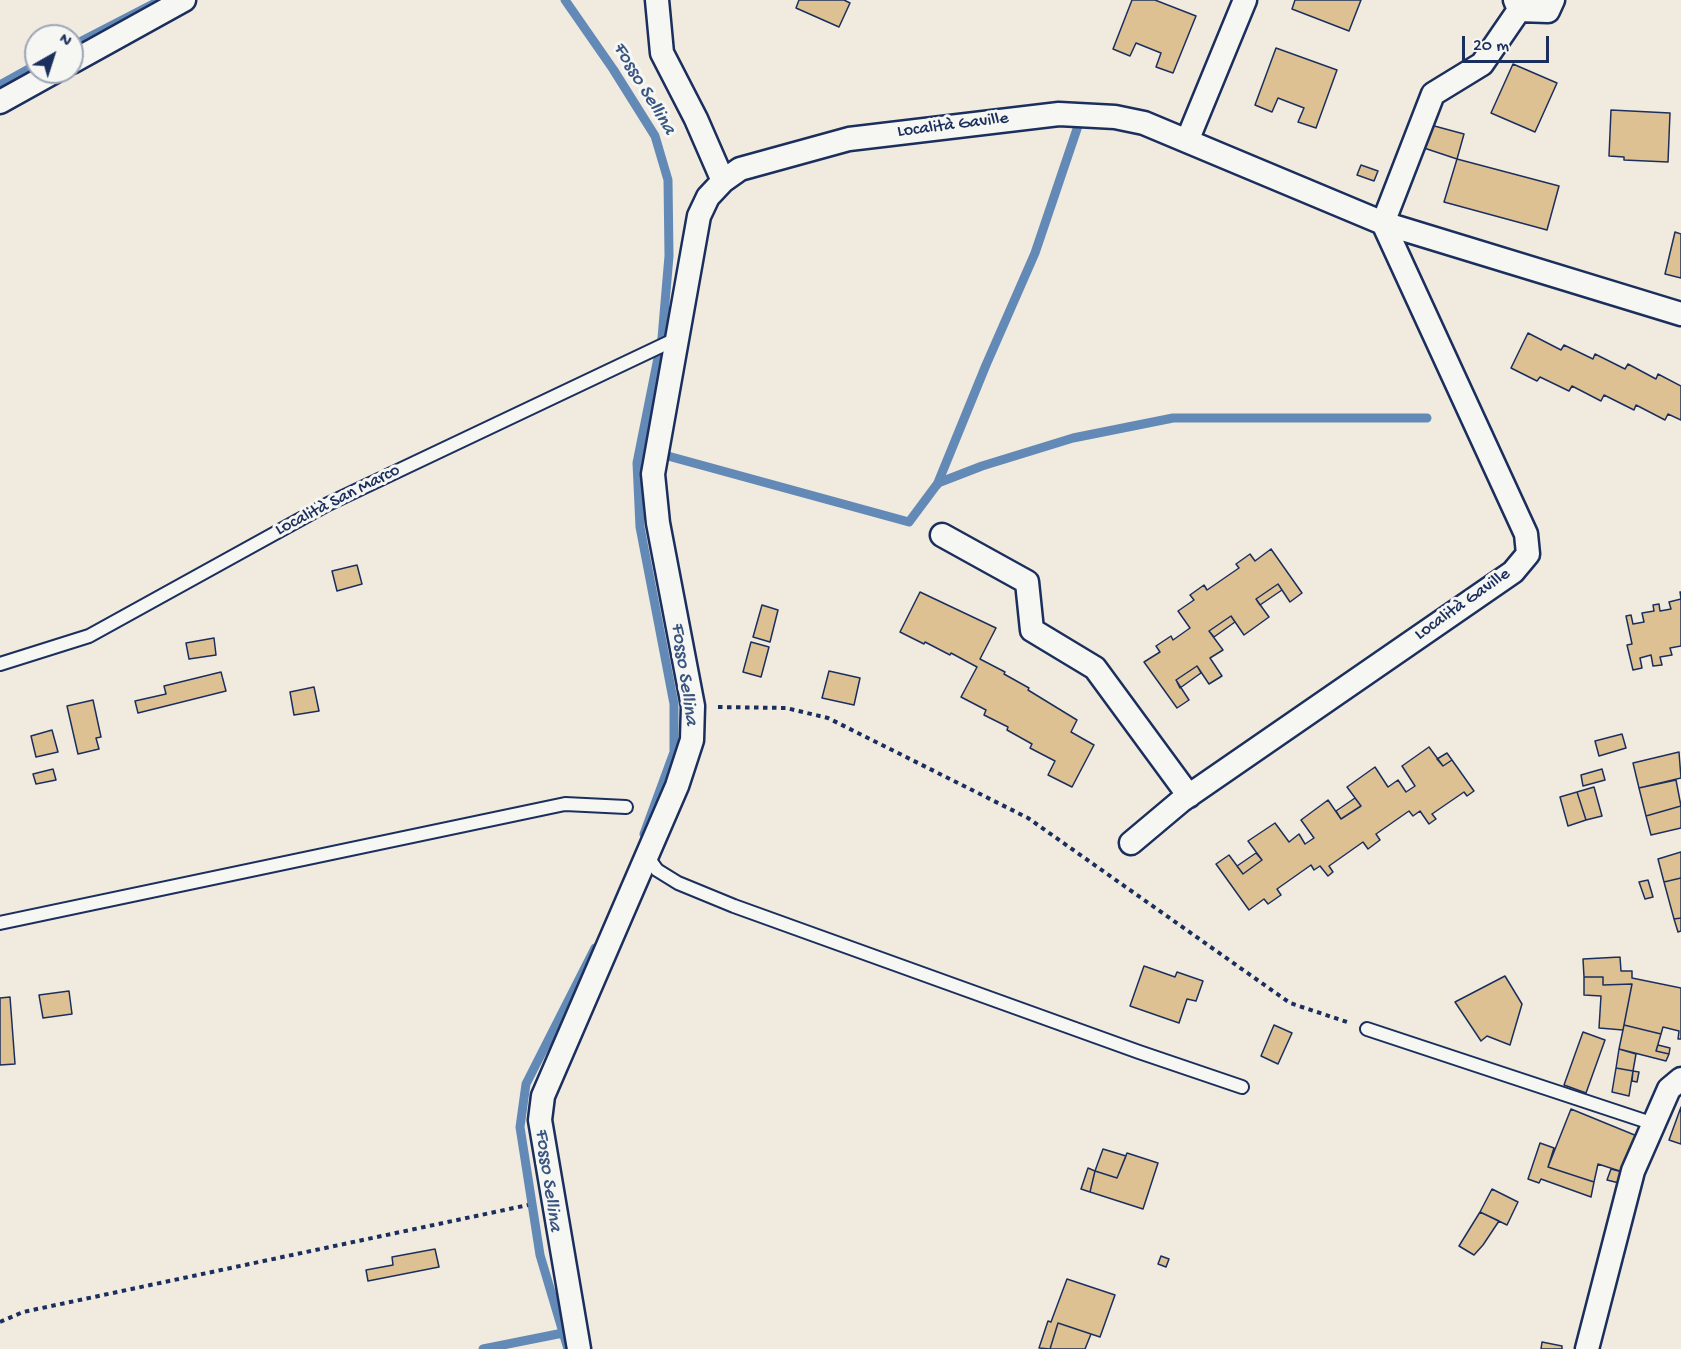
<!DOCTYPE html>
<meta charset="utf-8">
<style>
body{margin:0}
#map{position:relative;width:1681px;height:1349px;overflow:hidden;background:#f1ebdf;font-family:"Gochi Hand",sans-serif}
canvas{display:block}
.north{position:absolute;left:24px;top:24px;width:60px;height:60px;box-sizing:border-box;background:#f6f6f2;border:2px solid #9ea6b7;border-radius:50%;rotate:39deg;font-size:16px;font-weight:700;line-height:24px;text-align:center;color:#1b2f5e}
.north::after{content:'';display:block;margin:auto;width:21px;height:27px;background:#1b2f5e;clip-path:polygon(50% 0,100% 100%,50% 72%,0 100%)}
.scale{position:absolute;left:1462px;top:36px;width:87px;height:27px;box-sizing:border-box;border:3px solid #1b2f5e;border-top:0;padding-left:8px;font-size:18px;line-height:21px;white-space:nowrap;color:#1b2f5e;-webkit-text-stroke:4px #f6f6f2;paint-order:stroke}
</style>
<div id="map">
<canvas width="1681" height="1349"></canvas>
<div class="north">N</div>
<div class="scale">20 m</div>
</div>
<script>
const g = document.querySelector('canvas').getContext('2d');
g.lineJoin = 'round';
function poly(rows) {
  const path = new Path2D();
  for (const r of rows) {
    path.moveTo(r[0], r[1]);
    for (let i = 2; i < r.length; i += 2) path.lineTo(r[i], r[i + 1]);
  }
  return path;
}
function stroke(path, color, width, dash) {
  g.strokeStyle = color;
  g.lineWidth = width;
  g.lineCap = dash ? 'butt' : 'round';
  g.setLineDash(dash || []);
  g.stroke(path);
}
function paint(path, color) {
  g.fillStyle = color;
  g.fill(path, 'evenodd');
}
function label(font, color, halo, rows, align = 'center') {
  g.font = font + ' "Gochi Hand",sans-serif';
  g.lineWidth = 6;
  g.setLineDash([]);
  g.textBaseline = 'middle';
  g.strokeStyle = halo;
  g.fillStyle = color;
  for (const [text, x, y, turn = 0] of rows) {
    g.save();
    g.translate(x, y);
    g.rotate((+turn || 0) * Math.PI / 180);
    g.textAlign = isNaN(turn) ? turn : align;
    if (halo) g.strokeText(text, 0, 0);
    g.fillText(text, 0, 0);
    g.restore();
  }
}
stroke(poly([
 [565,0,613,69,655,136,668,180,669,256,662,338,637,463,640,527,674,704,674,752,644,834],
 [72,46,161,0],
 [0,85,36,65],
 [657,453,909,522,938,483,982,466,1073,438,1173,418,1427,418],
 [937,485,986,365,1035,253,1079,123],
 [483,1349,563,1333],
 [568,1349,540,1255,520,1127,526,1084,595,948]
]), '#638ab6', 9);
const building = poly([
 [799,0,844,0,850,3,839,27,796,8,799,0],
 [1132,0,1155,0,1196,16,1173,73,1156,67,1161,53,1136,43,1130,56,1113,49,1132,0],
 [1295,0,1361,0,1349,31,1292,9,1295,0],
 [1276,48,1337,70,1316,128,1298,122,1304,108,1278,98,1272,112,1255,105,1276,48],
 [1513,64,1557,83,1535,132,1491,113,1513,64],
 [1611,110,1670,113,1668,162,1624,160,1624,157,1609,156,1611,110],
 [1427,124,1464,134,1457,159,1424,148,1427,124],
 [1457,159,1559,186,1547,230,1444,202,1457,159],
 [1361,165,1378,171,1374,181,1357,175,1361,165],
 [1675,232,1681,234,1681,278,1665,274,1675,232],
 [1528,333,1561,350,1564,345,1593,359,1595,354,1625,369,1628,364,1656,379,1658,374,1681,386,1681,420,1668,414,1665,420,1636,405,1634,410,1604,395,1601,401,1572,386,1569,391,1540,377,1537,381,1511,368,1528,333],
 [1271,549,1302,593,1290,602,1278,584,1256,599,1269,617,1244,635,1231,616,1209,631,1223,650,1210,658,1222,676,1209,684,1197,666,1176,680,1189,700,1177,708,1144,662,1160,652,1156,646,1171,636,1173,640,1190,628,1178,611,1194,600,1190,595,1204,585,1207,590,1239,568,1236,564,1250,554,1255,561,1271,549],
 [357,565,362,584,337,591,332,571,357,565],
 [1278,584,1282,590,1260,605,1256,599,1278,584],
 [920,592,996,628,980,659,1005,672,1004,674,1029,688,1028,690,1077,720,1071,732,1094,745,1072,787,1048,775,1055,761,1030,748,1032,744,1007,730,1008,727,984,715,986,710,961,697,977,667,951,653,950,655,925,642,924,644,900,632,920,592],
 [1680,592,1681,592,1681,646,1670,648,1672,655,1660,657,1662,665,1653,666,1651,655,1640,658,1642,668,1633,670,1627,645,1632,644,1626,616,1631,615,1633,624,1644,622,1642,613,1654,611,1653,605,1659,604,1660,611,1671,609,1669,602,1681,599,1680,592],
 [762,605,778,610,770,642,753,637,762,605],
 [1231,616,1235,622,1214,637,1209,631,1231,616],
 [214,638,216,655,189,659,186,643,214,638],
 [751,642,769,647,761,677,743,672,751,642],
 [1197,666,1201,673,1180,688,1176,680,1197,666],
 [829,671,860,678,854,705,822,698,829,671],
 [221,672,226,691,138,713,135,701,166,694,164,686,221,672],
 [314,687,319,711,294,715,290,692,314,687],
 [93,700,101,737,96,738,99,749,78,754,67,706,93,700],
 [52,730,58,752,36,757,31,736,52,730],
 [1622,734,1626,748,1599,756,1595,741,1622,734],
 [1429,747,1443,766,1452,760,1474,791,1467,796,1464,792,1432,814,1436,819,1429,824,1420,811,1413,816,1409,811,1376,834,1380,840,1368,849,1363,842,1329,866,1333,872,1328,876,1320,866,1314,870,1311,865,1277,889,1281,895,1268,904,1264,899,1249,910,1216,864,1229,855,1243,874,1262,860,1248,841,1275,823,1289,842,1299,834,1305,844,1314,838,1301,820,1328,800,1341,819,1361,806,1347,787,1375,767,1388,787,1398,780,1406,792,1415,786,1402,766,1429,747],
 [1679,752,1681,778,1639,788,1633,763,1679,752],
 [1447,753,1452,760,1443,766,1437,759,1447,753],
 [53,769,56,780,36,784,33,774,53,769],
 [1602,769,1605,780,1583,786,1581,775,1602,769],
 [1676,780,1681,806,1646,816,1639,788,1676,780],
 [1594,787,1602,816,1586,820,1577,792,1594,787],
 [1577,792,1586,820,1568,826,1560,797,1577,792],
 [1355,798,1361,806,1341,819,1336,811,1355,798],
 [1681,806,1681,828,1651,835,1646,816,1681,806],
 [1681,852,1681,878,1664,882,1658,859,1681,852],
 [1256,853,1262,860,1243,874,1237,866,1256,853],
 [1681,878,1681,918,1674,919,1664,882,1681,878],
 [1648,880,1653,897,1645,899,1639,882,1648,880],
 [1681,918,1681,931,1678,932,1674,919,1681,918],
 [1620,957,1621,971,1632,971,1632,978,1681,988,1681,1039,1678,1039,1679,1031,1663,1027,1661,1034,1624,1025,1632,984,1603,985,1603,977,1584,977,1583,959,1620,957],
 [1144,966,1175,977,1177,972,1203,981,1196,1001,1187,999,1179,1023,1130,1006,1144,966],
 [1505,976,1522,1004,1510,1045,1487,1036,1481,1041,1455,1002,1505,976],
 [1584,977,1603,977,1603,985,1632,984,1623,1030,1599,1028,1601,996,1584,995,1584,977],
 [69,991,72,1014,43,1018,39,995,69,991],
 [10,997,15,1064,0,1065,0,998,10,997],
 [1274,1025,1292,1033,1278,1064,1261,1056,1274,1025],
 [1624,1025,1661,1034,1656,1051,1669,1054,1666,1061,1619,1049,1624,1025],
 [1583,1032,1605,1040,1586,1093,1564,1085,1583,1032],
 [1658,1045,1670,1048,1669,1054,1656,1051,1658,1045],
 [1619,1049,1636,1054,1633,1071,1616,1068,1619,1049],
 [1616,1068,1633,1071,1629,1096,1612,1092,1616,1068],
 [1633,1071,1639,1072,1637,1082,1632,1081,1633,1071],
 [1681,1107,1681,1144,1669,1140,1681,1107],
 [1571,1109,1637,1136,1626,1173,1598,1164,1594,1182,1548,1167,1571,1109],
 [1540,1143,1554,1148,1548,1167,1594,1182,1591,1197,1541,1179,1539,1183,1528,1179,1540,1143],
 [1103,1149,1126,1156,1117,1178,1095,1171,1103,1149],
 [1127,1153,1158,1163,1143,1209,1090,1192,1095,1171,1117,1178,1127,1153],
 [1088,1168,1095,1171,1090,1192,1081,1189,1088,1168],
 [1611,1169,1626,1173,1623,1184,1607,1180,1611,1169],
 [1492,1189,1518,1202,1507,1225,1480,1212,1492,1189],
 [1480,1212,1499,1221,1483,1245,1474,1255,1459,1246,1480,1212],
 [435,1249,439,1267,368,1281,366,1270,393,1265,392,1257,435,1249],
 [1161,1256,1169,1259,1166,1267,1158,1264,1161,1256],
 [1067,1279,1115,1295,1100,1337,1058,1323,1050,1349,1039,1348,1048,1321,1051,1322,1067,1279],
 [1058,1323,1091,1334,1085,1349,1050,1349,1058,1323],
 [1542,1342,1562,1346,1562,1349,1541,1349,1542,1342]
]);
paint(building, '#dec192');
stroke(building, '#1b2f5e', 1.5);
const lane = poly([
 [0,664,89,636,328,504,678,338],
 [647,856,657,870,678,883,734,906,1139,1052,1242,1087],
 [0,923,565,804,626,807],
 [1367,1029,1654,1124]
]);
const street = poly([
 [657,0,662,53,696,119,723,181],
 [1515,0,1519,10,1548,11,1553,0],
 [72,62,184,0],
 [0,102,54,72],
 [1187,141,1245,0],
 [942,535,1027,582,1032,630,1095,668,1189,796],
 [1131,843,1181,801,1513,572,1528,554,1526,534,1383,223,1433,94,1482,64,1519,10],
 [579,1349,540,1120,543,1096,677,786,692,740,693,706,658,523,653,474,699,216,708,197,723,181,740,169,849,139,1059,114,1115,117,1144,123,1383,223,1681,314],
 [1587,1349,1633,1171,1669,1089,1681,1079]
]);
stroke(lane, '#1b2f5e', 16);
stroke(street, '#1b2f5e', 27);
stroke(poly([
 [718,707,786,708,828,718,1028,818,1290,1003,1350,1023],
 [0,1322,23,1312,528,1205]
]), '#1b2f5e', 4, [4.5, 4.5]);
stroke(lane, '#f6f6f2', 12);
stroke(street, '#f6f6f2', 22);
label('18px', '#1b2f5e', '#f6f6f2', [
 ["Località Gaville",953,126,-7],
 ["Località San Marco",338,501,-27],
 ["Località Gaville",1463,605,-35]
]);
label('italic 20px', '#395582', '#f6f6f2', [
 ["Fosso Sellina",643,89,59],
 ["Fosso Sellina",683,674,82],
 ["Fosso Sellina",547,1180,82]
]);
</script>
